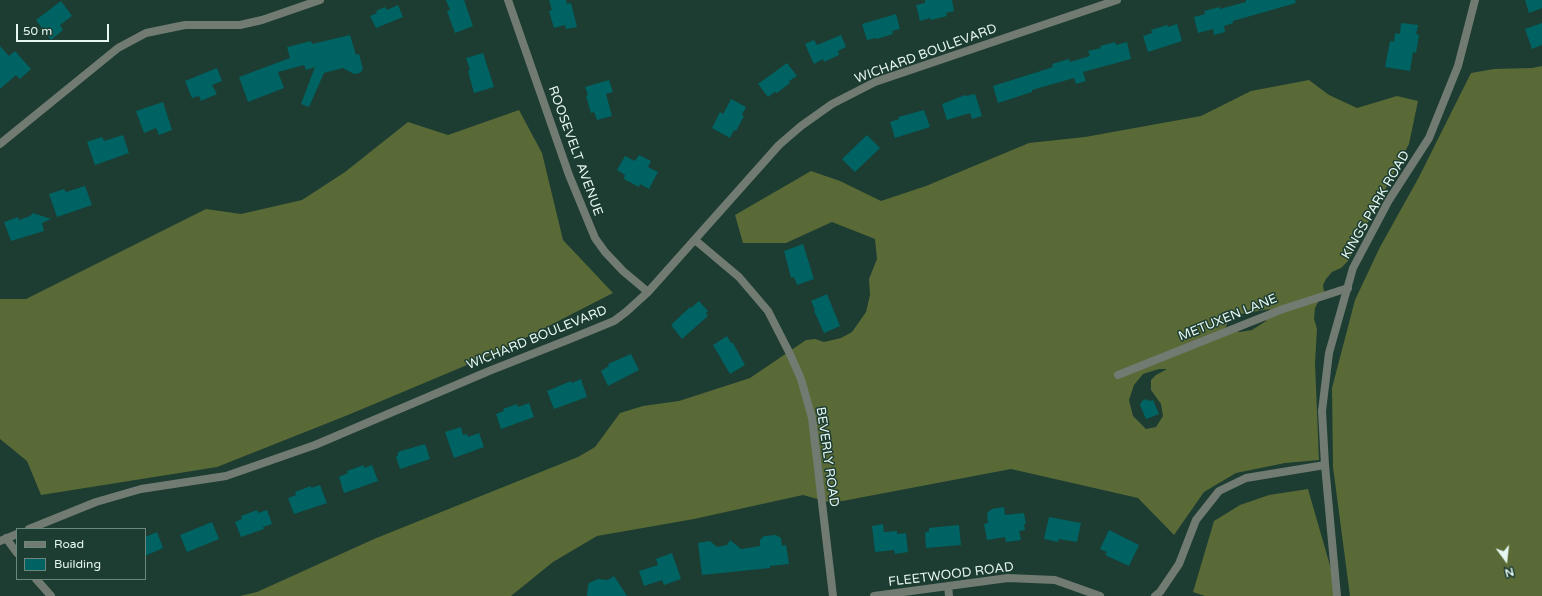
<!DOCTYPE html>
<style>
body{margin:0}
#map{position:relative;width:1542px;height:596px;overflow:hidden;background:#1d3c32;font-family:"Varela Round",sans-serif}
canvas{display:block}
.legend{position:absolute;left:16px;top:528px;width:130px;height:52px;box-sizing:border-box;background:#1d3c32;border:1px solid #6d877e;margin:0;padding:5px 7px;list-style:none;font-size:12px;color:#e5f7f0}
.legend li{display:flex;align-items:center;gap:8px;height:20px}
.legend b{width:20px;border:1px solid #6d877e}
.north{position:absolute;left:1486px;top:540px;width:40px;height:40px;-webkit-text-stroke:3px #1d3c32;paint-order:stroke;rotate:165deg;font-size:11px;font-weight:700;line-height:16px;text-align:center;color:#e5f7f0}
.north::after{content:'';display:block;margin:auto;width:14px;height:18px;background:#e5f7f0;clip-path:polygon(50% 0,100% 100%,50% 72%,0 100%)}
.scale{position:absolute;left:16px;top:24px;width:93px;height:18px;box-sizing:border-box;border:2px solid #e5f7f0;border-top:0;padding-left:5px;font-size:12px;line-height:14px;white-space:nowrap;color:#e5f7f0;-webkit-text-stroke:3px #1d3c32;paint-order:stroke}
</style>
<div id="map">
<canvas width="1542" height="596"></canvas>
<ul class="legend">
<li><b style="height:5px;background:#717b72"></b>Road</li>
<li><b style="height:11px;background:#006363"></b>Building</li>
</ul>
<div class="north">N</div>
<div class="scale">50 m</div>
</div>
<script>
const g = document.querySelector('canvas').getContext('2d');
g.lineJoin = 'round';
function paint(path, color) {
  g.fillStyle = color;
  g.fill(path, 'evenodd');
}
function poly(rows) {
  const path = new Path2D();
  for (const r of rows) {
    path.moveTo(r[0], r[1]);
    for (let i = 2; i < r.length; i += 2) path.lineTo(r[i], r[i + 1]);
  }
  return path;
}
function stroke(path, color, width, dash) {
  g.strokeStyle = color;
  g.lineWidth = width;
  g.lineCap = dash ? 'butt' : 'round';
  g.setLineDash(dash || []);
  g.stroke(path);
}
function label(font, color, halo, rows, align = 'center') {
  g.font = font + ' "Varela Round",sans-serif';
  g.lineWidth = 3;
  g.setLineDash([]);
  g.textBaseline = 'middle';
  g.strokeStyle = halo;
  g.fillStyle = color;
  for (const [text, x, y, turn = 0] of rows) {
    g.save();
    g.translate(x, y);
    g.rotate((+turn || 0) * Math.PI / 180);
    g.textAlign = isNaN(turn) ? turn : align;
    if (halo) g.strokeText(text, 0, 0);
    g.fillText(text, 0, 0);
    g.restore();
  }
}
paint(poly([
 [1542,66,1542,596,1350,596,1333,467,1332,388,1355,300,1380,247,1419,177,1471,73,1494,69,1532,68],
 [1309,80,1329,95,1357,108,1397,96,1418,101,1409,144,1348,261,1341,268,1332,272,1326,279,1323,285,1324,291,1315,308,1314,319,1317,329,1315,363,1319,460,1285,463,1236,473,1204,492,1174,535,1138,498,1011,469,832,503,803,495,694,519,597,536,553,562,511,596,240,596,257,592,374,539,578,457,595,447,620,413,643,406,679,401,750,378,806,340,815,339,824,342,841,338,852,332,866,312,870,295,869,279,877,259,875,239,832,222,786,243,743,243,735,215,811,171,840,181,881,201,926,186,1029,143,1085,137,1201,116,1251,91],
 [1270,309,1266,321,1252,330,1240,332,1225,329,1230,318,1241,314],
 [1159,369,1167,369,1156,375,1151,380,1151,390,1161,404,1163,416,1156,427,1146,429,1133,416,1129,400,1134,385,1143,374],
 [519,110,542,153,563,240,613,293,498,352,348,415,217,467,41,495,27,461,0,439,0,299,26,299,206,209,241,214,302,200,345,172,408,122,448,135],
 [1308,489,1335,583,1337,596,1205,596,1193,592,1214,521,1240,505,1269,495]
]), '#596a36');
paint(poly([
 [446,0,464,0,473,26,455,33,447,11,450,10],
 [549,0,566,0,567,4,571,3,577,27,566,29,565,25,554,28,549,11,552,10],
 [925,0,952,0,954,11,946,13,947,16,931,20,930,18,920,21,916,5,925,3],
 [1246,0,1295,0,1296,3,1233,21,1233,23,1224,26,1225,32,1214,35,1213,29,1198,33,1194,17,1205,14,1204,11,1220,7,1220,9,1246,2],
 [1525,0,1542,0,1542,8,1529,13],
 [61,1,72,16,60,25,63,30,51,40,36,20],
 [398,5,403,17,376,28,370,16,377,13,376,11,385,7,387,10],
 [896,14,900,29,892,31,893,34,877,39,876,38,867,40,862,24],
 [1401,23,1418,25,1416,34,1419,35,1416,53,1413,52,1410,71,1385,67,1390,41,1394,42,1395,33,1400,34],
 [1542,23,1542,45,1532,49,1525,29],
 [1177,24,1182,41,1148,52,1143,36,1152,33,1151,30,1167,25,1168,27],
 [350,35,356,55,359,54,363,69,360,73,354,74,343,68,324,73,309,107,301,104,315,67,306,70,304,65,278,72,284,88,248,102,239,77,290,58,287,47,311,41,312,44],
 [841,35,846,47,838,51,839,55,824,62,823,59,814,64,805,44,814,40,817,45],
 [1115,42,1116,45,1127,42,1131,59,1083,72,1086,81,1076,84,1074,78,1032,90,1032,92,998,103,993,86,1044,70,1053,67,1052,64,1069,59,1070,62,1090,56,1088,51,1101,48,1100,46],
 [0,46,9,56,15,51,31,69,20,79,16,75,0,89],
 [483,53,494,87,474,93,468,71,470,70,466,58],
 [787,63,797,76,789,81,790,83,777,93,775,92,768,97,758,84],
 [217,68,222,81,212,85,217,94,201,101,199,96,192,98,185,81],
 [609,80,613,92,606,94,612,116,597,120,594,112,591,113,586,96,588,95,585,87],
 [975,94,982,116,972,119,970,113,947,120,942,104,965,95,966,96],
 [731,99,746,107,742,115,744,116,736,131,734,130,730,138,712,128,720,112,723,114],
 [163,102,172,130,159,135,156,128,144,133,136,111],
 [924,110,930,127,895,138,890,122,899,119,898,117],
 [123,135,129,153,95,165,87,142,102,137,104,141],
 [867,135,880,148,855,172,842,159],
 [639,155,651,161,648,167,658,172,649,189,640,184,639,187,624,179,625,175,617,170,625,156,635,161],
 [85,186,92,205,57,217,49,194,64,189,66,192],
 [33,213,51,219,42,223,44,231,11,241,4,222,18,217,19,220,30,216],
 [803,244,814,279,797,285,794,277,791,278,784,251],
 [827,294,840,326,824,333,814,311,815,310,811,301],
 [699,301,708,311,706,313,708,316,682,339,671,325,690,307,691,308],
 [727,336,731,343,733,343,745,365,730,374,713,345],
 [631,354,639,370,608,386,601,371,609,366,608,364],
 [581,379,587,397,554,409,547,391,571,381,572,383],
 [1146,399,1149,401,1153,400,1159,414,1146,419,1140,405,1142,401],
 [529,403,534,417,501,429,496,414,504,411,503,409,517,404,518,407],
 [461,427,463,435,467,434,468,437,479,433,484,447,454,458,445,432],
 [425,444,430,459,400,469,396,457,398,455,398,452],
 [364,465,364,468,372,465,378,481,344,493,339,477,348,473,347,471],
 [320,485,327,503,294,514,288,498,296,495,295,492,311,486,311,488],
 [1004,507,1005,515,1024,513,1026,524,1024,524,1025,530,1019,531,1021,540,1006,542,1005,537,987,540,984,524,988,523,987,513,992,509],
 [257,510,258,513,267,510,272,524,263,527,264,529,241,537,235,522,242,519,241,516],
 [1049,517,1081,523,1077,542,1059,539,1058,542,1044,539],
 [212,522,219,539,187,552,180,535],
 [883,524,884,532,897,531,897,534,906,533,908,552,895,554,894,550,875,552,872,526],
 [959,525,961,545,926,548,925,533,929,531,929,528],
 [1109,530,1139,545,1129,566,1105,555,1107,552,1100,549],
 [157,532,163,548,145,556,145,537],
 [776,535,781,538,782,546,786,545,789,564,770,566,770,568,702,575,698,543,710,541,717,547,727,545,730,540,741,549,760,546,760,540,764,536],
 [672,553,681,579,664,585,662,580,644,586,639,571,658,565,656,559],
 [614,576,627,596,587,596,588,586,589,583,598,579,608,580]
]), '#006363');
stroke(poly([
 [508,0,569,175,595,238,605,252,623,271,648,292],
 [0,144,118,48,146,33,185,25,240,25,262,20,320,0],
 [695,240,739,277,768,311,790,354,801,379,812,418,833,596],
 [1118,375,1283,309,1348,288],
 [29,529,96,502,141,489,226,476,315,445,489,371,570,339,614,321,626,312,648,292,779,145,801,126,832,104,875,82,1117,0],
 [6,538,17,553],
 [0,541,17,534],
 [36,579,51,596],
 [948,586,949,596],
 [874,596,1008,578,1055,580,1100,596],
 [1155,596,1160,592,1179,564,1196,520,1219,491,1246,478,1325,465]
]), '#717b72', 8);
stroke(poly([
 [1337,596,1325,465,1322,411,1329,353,1353,268,1389,200,1429,138,1458,66,1475,0]
]), '#717b72', 8);
label('13px', '#e5f7f0', '#1d3c32', [
 ["WICHARD BOULEVARD",926,54,-20],
 ["ROOSEVELT AVENUE",575,151,70],
 ["KINGS PARK ROAD",1376,205,-60],
 ["METUXEN LANE",1228,318,-22],
 ["WICHARD BOULEVARD",537,338,-22],
 ["BEVERLY ROAD",827,457,82],
 ["FLEETWOOD ROAD",951,575,-7]
]);
</script>
